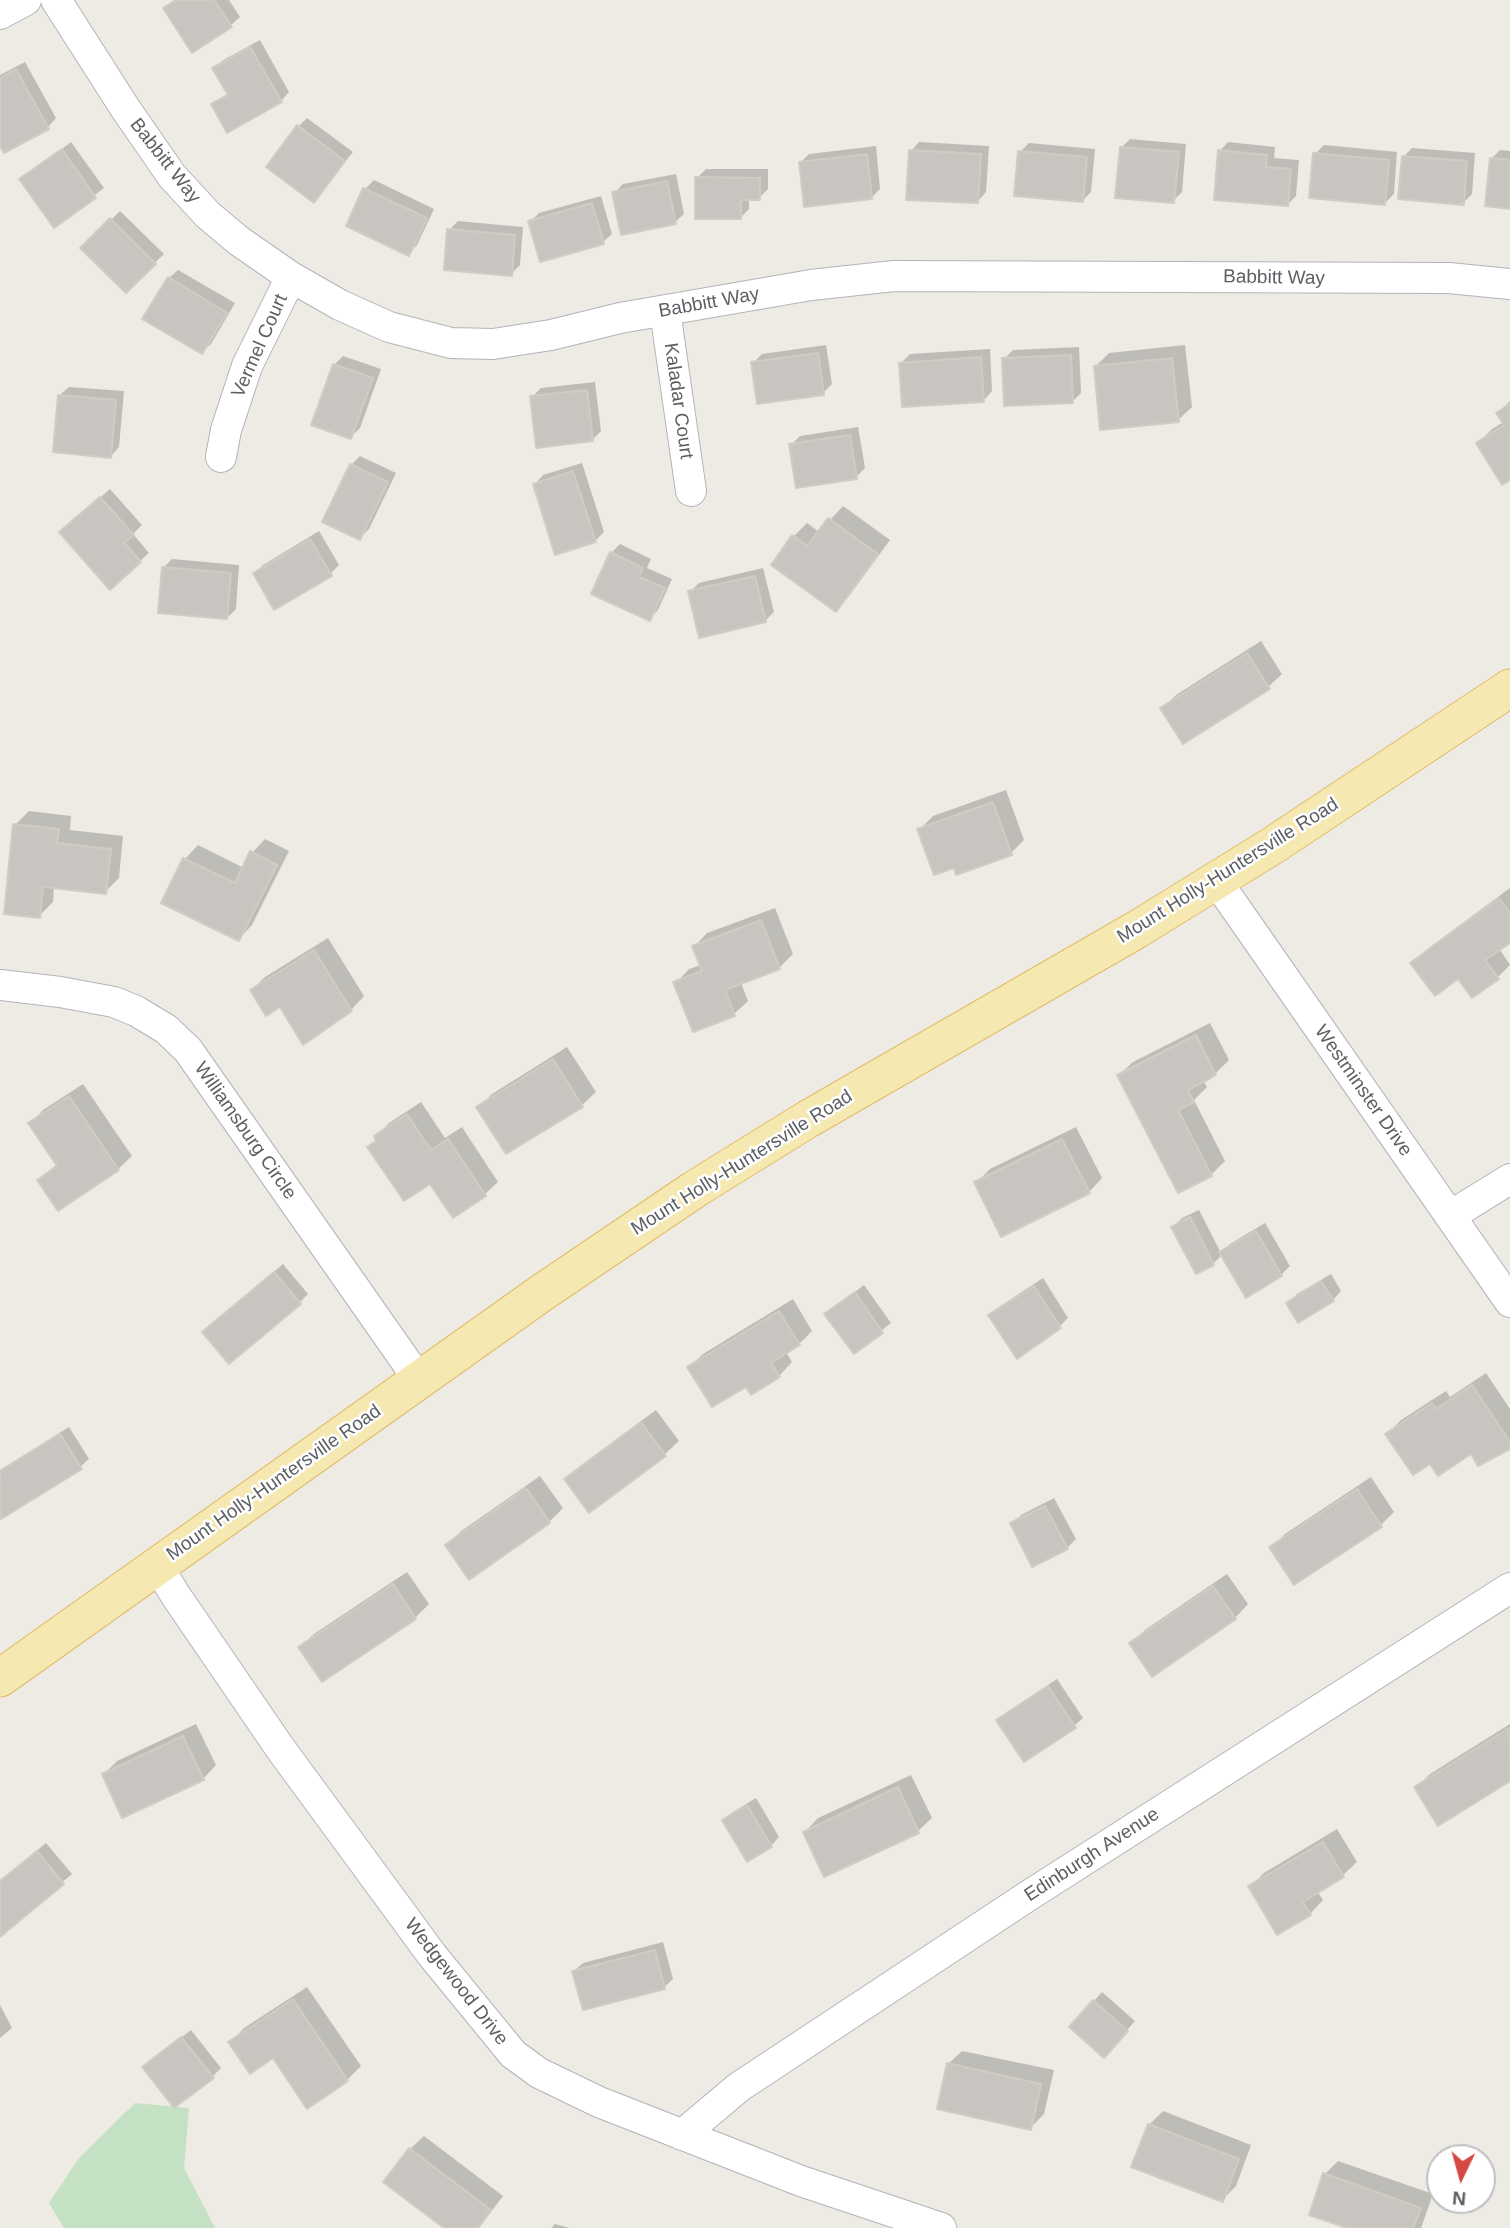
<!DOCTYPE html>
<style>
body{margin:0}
#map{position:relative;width:1510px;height:2228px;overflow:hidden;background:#edebe4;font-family:Helvetica,sans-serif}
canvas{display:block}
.north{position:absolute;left:1426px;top:2144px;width:70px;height:70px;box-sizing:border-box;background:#fff;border:2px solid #bebfc1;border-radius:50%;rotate:185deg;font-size:19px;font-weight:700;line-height:28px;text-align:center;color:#5c5f63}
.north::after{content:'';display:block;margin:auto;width:24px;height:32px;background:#d54942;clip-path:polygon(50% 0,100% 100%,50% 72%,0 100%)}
</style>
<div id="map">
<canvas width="1510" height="2228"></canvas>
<div class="north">N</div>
</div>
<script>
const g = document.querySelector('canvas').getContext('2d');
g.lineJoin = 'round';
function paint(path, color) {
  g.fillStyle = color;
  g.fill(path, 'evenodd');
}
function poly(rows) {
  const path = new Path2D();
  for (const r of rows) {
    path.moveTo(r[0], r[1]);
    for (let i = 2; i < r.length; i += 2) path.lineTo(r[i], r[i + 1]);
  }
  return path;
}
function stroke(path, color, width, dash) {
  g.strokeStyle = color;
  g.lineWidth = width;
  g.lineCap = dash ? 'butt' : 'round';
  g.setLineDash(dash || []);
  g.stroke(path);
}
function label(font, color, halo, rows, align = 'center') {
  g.font = font + ' Helvetica,sans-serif';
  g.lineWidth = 5;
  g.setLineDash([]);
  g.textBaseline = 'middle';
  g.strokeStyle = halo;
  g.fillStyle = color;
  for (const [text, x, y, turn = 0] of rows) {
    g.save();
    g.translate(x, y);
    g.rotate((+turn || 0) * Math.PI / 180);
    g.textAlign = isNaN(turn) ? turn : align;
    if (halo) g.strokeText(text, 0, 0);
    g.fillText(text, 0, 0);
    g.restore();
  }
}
paint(poly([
 [135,2103,189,2108,184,2168,215,2228,64,2228,49,2203,79,2158]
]), '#c4e2c3');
paint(poly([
 [174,0,229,0,240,17,231,25,165,9],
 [260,40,289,92,281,101,213,105,228,93,214,69,223,60],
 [25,62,56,118,48,127,0,142,0,75],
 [307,118,353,152,314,200,299,126],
 [1130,139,1186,144,1182,192,1173,201,1121,148],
 [71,142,104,188,54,226,21,180],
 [919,142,989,146,986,192,978,201,911,151],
 [1228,142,1275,147,1274,158,1299,160,1296,196,1287,205,1220,151],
 [1029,143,1095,149,1091,192,1082,201,1020,152],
 [1324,145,1397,152,1394,194,1385,203,1315,154],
 [876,146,880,189,871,198,800,163,809,154],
 [1412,148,1475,153,1472,194,1463,203,1404,156],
 [1500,150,1510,151,1510,207,1491,159],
 [706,169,768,169,768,189,759,198,749,198,749,209,740,218,697,178],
 [676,174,684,214,675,222,614,193,623,184],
 [374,180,434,209,417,245,408,254,348,225,365,189],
 [601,196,612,234,603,242,530,222,539,213],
 [120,211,164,254,126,291,83,248],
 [458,221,523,227,520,265,511,274,449,230],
 [178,270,235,303,211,344,202,352,169,278],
 [826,345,832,384,823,393,753,363,762,354],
 [1185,345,1192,407,1178,420,1096,366,1109,353],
 [1079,347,1081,393,1072,402,1004,359,1013,350],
 [990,349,992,391,984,400,901,363,910,354],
 [343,356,381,369,360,428,351,437,334,365],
 [595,382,601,431,592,440,532,397,541,388],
 [69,387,124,391,119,447,111,456,60,395],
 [1510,401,1510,478,1478,443,1492,429,1504,422,1498,413],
 [858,427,865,468,856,477,791,445,800,436],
 [360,456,396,473,369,529,360,538,351,465],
 [582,463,604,532,595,541,535,484,543,475],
 [110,489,142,525,133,534,149,553,140,561,71,523],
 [843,506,890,540,849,596,836,610,793,537,807,523,819,532],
 [319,531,339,565,330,574,255,573,263,565],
 [620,544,651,559,647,568,672,579,658,610,649,619,611,553],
 [172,559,239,565,236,609,227,618,163,568],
 [763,568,774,612,765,621,690,592,699,583],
 [1261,641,1282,674,1268,687,1162,709,1176,695],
 [1006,790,1024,840,1011,853,955,865,919,830,933,816],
 [29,811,71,816,70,830,123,836,119,878,105,892,54,887,53,902,39,916,15,825],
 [265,839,289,851,252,925,239,939,185,859,198,845,244,868,252,853],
 [1510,888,1510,940,1499,948,1510,965,1497,978,1458,977,1413,963,1426,950],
 [775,908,793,954,779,968,741,983,748,1001,734,1014,676,983,689,969,701,965,694,947,707,933],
 [328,938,364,996,351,1010,280,1004,252,990,265,977],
 [1210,1023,1229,1060,1215,1074,1203,1080,1207,1087,1194,1100,1225,1161,1211,1175,1119,1075,1133,1062],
 [567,1047,596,1092,582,1105,507,1152,479,1107,492,1094],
 [83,1084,132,1156,118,1169,39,1180,57,1164,30,1124,43,1110],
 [421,1102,445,1138,462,1127,498,1182,484,1195,430,1181,370,1147,378,1139,376,1137,389,1123],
 [1076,1127,1102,1178,1089,1192,976,1183,990,1169],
 [1199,1210,1221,1253,1230,1244,1265,1223,1290,1266,1281,1275,1246,1296,1222,1255,1213,1264,1173,1227,1182,1218],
 [283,1264,308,1294,299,1303,213,1323],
 [1331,1274,1341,1291,1333,1300,1288,1303,1297,1294],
 [1043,1278,1068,1318,1060,1326,990,1315,999,1307],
 [864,1285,891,1323,854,1352,827,1314],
 [793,1299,812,1331,799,1344,786,1352,792,1362,779,1376,747,1384,689,1367,703,1354],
 [1486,1373,1510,1409,1510,1447,1471,1452,1430,1461,1387,1434,1401,1420,1446,1391,1450,1397],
 [656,1410,679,1441,665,1454,590,1510,567,1480,580,1466],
 [69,1427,89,1459,80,1467,2,1516,0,1470],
 [540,1476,563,1508,549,1522,470,1577,447,1545,460,1532],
 [1371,1477,1394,1512,1381,1525,1272,1547,1285,1534],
 [1054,1498,1076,1539,1067,1548,1013,1524,1021,1515],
 [407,1572,429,1604,415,1618,322,1680,300,1647,314,1634],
 [1227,1574,1248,1604,1235,1618,1131,1644,1145,1630],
 [1057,1679,1083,1718,1074,1726,998,1720,1007,1712],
 [196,1724,216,1765,203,1779,104,1774,117,1761],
 [1510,1724,1510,1779,1439,1824,1416,1788,1430,1774],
 [911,1775,932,1818,918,1831,805,1832,818,1818],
 [756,1798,779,1837,771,1846,724,1820,733,1812],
 [1337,1829,1357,1862,1343,1875,1317,1891,1323,1900,1310,1914,1250,1887,1264,1873],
 [46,1843,72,1874,0,1935,0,1882],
 [663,1942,673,1979,664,1987,574,1971,583,1963],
 [307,1987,361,2066,347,2080,231,2042,244,2028],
 [1102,1992,1135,2021,1113,2046,1094,2001],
 [0,2005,12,2028,0,2038],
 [191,2030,221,2068,212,2077,153,2059],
 [962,2051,1054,2070,1044,2114,1030,2128,948,2064],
 [1163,2111,1251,2145,1236,2186,1222,2200,1149,2125],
 [424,2136,503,2196,479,2228,447,2228,410,2149],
 [1338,2161,1433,2194,1421,2228,1352,2228,1325,2174],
 [555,2224,570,2228,551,2228]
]), '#0003');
const building = poly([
 [176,0,214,0,232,27,192,53,163,8,176,0],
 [250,47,282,102,227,133,211,104,228,95,212,68,250,47],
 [16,69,49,129,4,153,0,146,0,78,16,69],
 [297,125,345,161,314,203,266,167,297,125],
 [1120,147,1179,152,1174,203,1115,198,1120,147],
 [62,149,96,198,54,228,19,179,62,149],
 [909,150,981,154,978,203,906,200,909,150],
 [1218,150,1267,155,1266,167,1291,169,1288,206,1214,200,1218,150],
 [1018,151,1087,157,1083,202,1014,196,1018,151],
 [1313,153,1389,160,1385,205,1309,198,1313,153],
 [867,154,872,199,804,207,799,162,867,154],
 [1402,156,1467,161,1464,205,1398,199,1402,156],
 [1490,158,1510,160,1510,209,1485,206,1490,158],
 [695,177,760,178,760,200,741,200,741,219,695,219,695,177],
 [667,181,676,224,621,235,612,192,667,181],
 [363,188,427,218,409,256,346,226,363,188],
 [592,203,604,244,540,262,528,221,592,203],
 [110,218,156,264,126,293,80,248,110,218],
 [447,229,515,235,512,276,444,270,447,229],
 [168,277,227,313,202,354,142,319,168,277],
 [818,353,824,395,757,404,751,362,818,353],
 [1071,355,1073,403,1004,406,1002,358,1071,355],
 [981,357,984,402,902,407,899,363,981,357],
 [1172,358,1179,422,1100,430,1094,366,1172,358],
 [333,364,373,378,351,439,311,425,333,364],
 [587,390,593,441,536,448,530,396,587,390],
 [58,395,116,400,111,458,53,452,58,395],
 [1510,404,1510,480,1502,485,1476,443,1504,425,1496,413,1510,404],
 [850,435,857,479,796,488,789,444,850,435],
 [350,464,388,482,360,540,322,522,350,464],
 [573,471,596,542,555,555,533,484,573,471],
 [100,497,134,535,124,543,141,562,110,590,59,532,100,497],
 [828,518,878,554,836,612,771,565,792,535,807,546,828,518],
 [310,539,332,576,274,610,253,573,310,539],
 [610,552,643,568,639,577,665,588,650,621,591,594,610,552],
 [162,567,231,573,227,619,158,613,162,567],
 [755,576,766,622,699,638,688,591,755,576],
 [1247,653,1270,689,1183,744,1160,708,1247,653],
 [993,802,1012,855,956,875,954,868,934,875,917,829,993,802],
 [13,824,59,829,57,843,111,849,106,894,43,887,40,918,4,914,13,824],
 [250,851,277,865,239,941,161,903,183,858,235,883,250,851],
 [1499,898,1510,913,1510,943,1485,960,1499,979,1472,998,1458,979,1435,996,1410,963,1499,898],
 [761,920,780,969,725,990,735,1016,693,1032,673,982,702,971,692,946,761,920],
 [314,950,352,1011,303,1045,280,1007,266,1016,250,990,314,950],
 [1196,1035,1216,1075,1188,1090,1194,1102,1178,1110,1212,1176,1178,1193,1117,1075,1196,1035],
 [553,1059,583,1107,506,1154,476,1107,553,1059],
 [69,1096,119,1170,58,1211,37,1180,57,1166,28,1123,69,1096],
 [407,1114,431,1150,448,1139,486,1196,453,1218,430,1184,404,1201,367,1147,376,1141,374,1136,407,1114],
 [1062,1139,1090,1193,1001,1237,974,1182,1062,1139],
 [1190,1217,1214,1265,1196,1274,1171,1227,1190,1217],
 [1256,1231,1282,1276,1246,1298,1219,1252,1256,1231],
 [274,1272,301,1304,229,1364,202,1332,274,1272],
 [1321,1281,1334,1301,1298,1323,1286,1303,1321,1281],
 [1034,1286,1061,1328,1017,1359,988,1315,1034,1286],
 [855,1292,883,1333,854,1354,824,1314,855,1292],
 [779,1311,800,1345,771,1363,780,1377,751,1395,746,1387,712,1407,687,1367,779,1311],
 [1472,1385,1510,1442,1510,1449,1478,1466,1471,1454,1438,1476,1430,1464,1413,1475,1385,1434,1432,1403,1436,1409,1472,1385],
 [641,1422,666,1456,589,1513,564,1479,641,1422],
 [60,1434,82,1469,1,1519,0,1471,60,1434],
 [526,1488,550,1523,469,1580,445,1545,526,1488],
 [1357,1489,1382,1527,1294,1585,1269,1547,1357,1489],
 [1045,1506,1068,1549,1032,1567,1010,1523,1045,1506],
 [393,1584,416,1619,322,1682,298,1647,393,1584],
 [1213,1586,1236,1619,1152,1677,1129,1643,1213,1586],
 [1048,1686,1076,1728,1024,1762,996,1720,1048,1686],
 [1509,1728,1510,1781,1438,1826,1414,1787,1509,1728],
 [183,1736,204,1780,122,1818,102,1774,183,1736],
 [898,1787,919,1833,824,1877,803,1832,898,1787],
 [747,1805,772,1847,747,1862,722,1820,747,1805],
 [1323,1842,1344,1877,1303,1902,1311,1915,1277,1935,1248,1886,1323,1842],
 [37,1851,64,1884,0,1937,0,1881,37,1851],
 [655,1950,665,1989,583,2010,572,1971,655,1950],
 [293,1999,348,2081,307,2109,273,2058,250,2074,228,2042,293,1999],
 [1093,2000,1128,2031,1104,2058,1069,2027,1093,2000],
 [181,2037,214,2078,174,2108,142,2067,181,2037],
 [947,2063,1041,2084,1031,2130,937,2109,947,2063],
 [1148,2124,1239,2159,1223,2202,1131,2167,1148,2124],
 [409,2148,491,2210,478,2228,444,2228,383,2182,409,2148],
 [1323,2173,1421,2208,1413,2228,1347,2228,1309,2215,1323,2173]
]);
paint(building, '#c8c5c1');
stroke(building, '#d1ccc3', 2);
const minor = poly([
 [56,0,125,108,172,176,208,215,239,241,291,277,340,305,389,327,451,343,493,344,551,335,620,318,811,285,894,276,1449,278,1510,284],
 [0,14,26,0],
 [665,311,691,491],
 [221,457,226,430,247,366,291,277],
 [1216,880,1510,1302],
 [0,985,60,992,114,1002,136,1011,166,1029,188,1050,419,1380],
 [1450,1216,1510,1179],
 [157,1565,176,1596,280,1748,432,1955,513,2054,539,2073,599,2102,801,2181,941,2228],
 [682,2135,739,2087,1028,1896,1510,1588]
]);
const major = poly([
 [0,1678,540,1294,695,1189,808,1119,1136,930,1272,846,1510,688]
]);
stroke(minor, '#b1b4b8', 32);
stroke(major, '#e1bc69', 39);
stroke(minor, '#fff', 30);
stroke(major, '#f6e8b1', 37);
label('19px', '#5c5f63', '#fff', [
 ["Babbitt Way",165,161,52],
 ["Babbitt Way",1274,278,1],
 ["Babbitt Way",709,303,-10],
 ["Vermel Court",260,346,-66],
 ["Kaladar Court",678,401,82],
 ["Mount Holly-Huntersville Road",1228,871,-32],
 ["Westminster Drive",1363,1091,55],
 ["Williamsburg Circle",245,1131,55],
 ["Mount Holly-Huntersville Road",742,1163,-32],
 ["Mount Holly-Huntersville Road",274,1483,-35],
 ["Edinburgh Avenue",1092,1855,-33],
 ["Wedgewood Drive",456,1982,52]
]);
</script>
